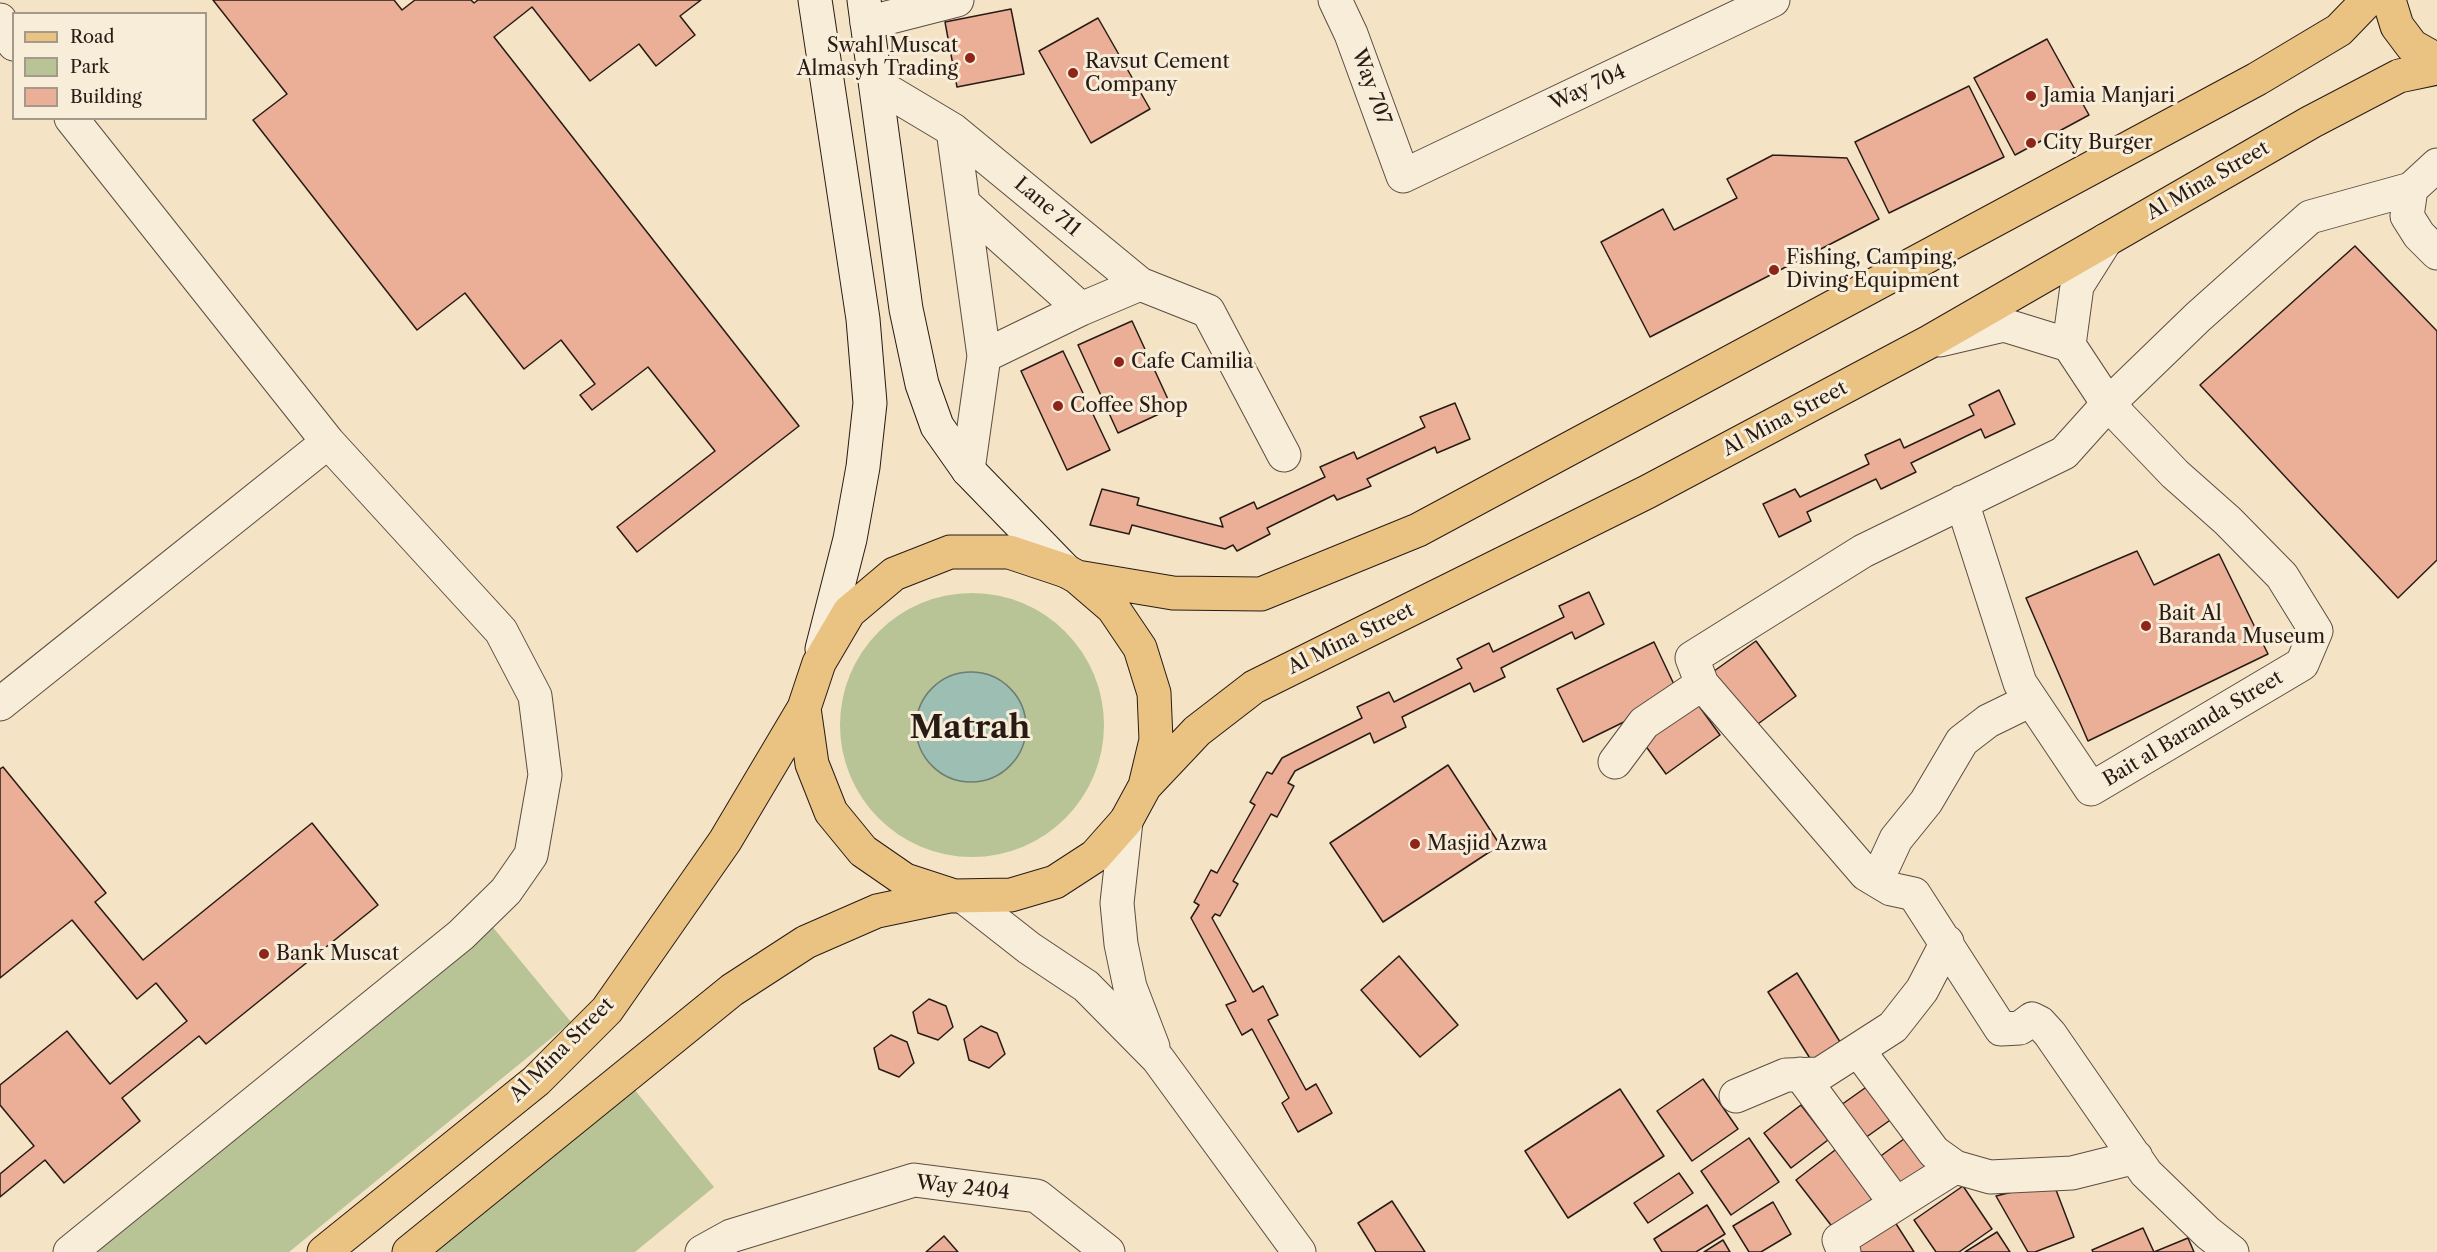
<!DOCTYPE html>
<style>
body{margin:0}
#map{position:relative;width:2437px;height:1252px;overflow:hidden;background:#f4e3c5;font-family:"Libre Caslon Text",serif}
canvas{display:block}
.legend{position:absolute;left:12px;top:12px;width:195px;height:108px;box-sizing:border-box;background:#f8edd9;border:2px solid #a5998b;margin:0;padding:8px 10px;list-style:none;font-size:18px;color:#281b15}
.legend li{display:flex;align-items:center;gap:12px;height:30px}
.legend b{width:30px;border:2px solid #a5998b}
</style>
<div id="map">
<canvas width="2437" height="1252"></canvas>
<ul class="legend">
<li><b style="height:8px;background:#eac282"></b>Road</li>
<li><b style="height:16px;background:#b9c496"></b>Park</li>
<li><b style="height:16px;background:#ebaf98"></b>Building</li>
</ul>
</div>
<script>
const g = document.querySelector('canvas').getContext('2d');
g.lineJoin = 'round';
function paint(path, color) {
  g.fillStyle = color;
  g.fill(path, 'evenodd');
}
function poly(rows) {
  const path = new Path2D();
  for (const r of rows) {
    if (r.length === 3) {
      path.moveTo(r[0] + r[2], r[1]);
      path.arc(r[0], r[1], r[2], 0, 2 * Math.PI);
      continue;
    }
    path.moveTo(r[0], r[1]);
    for (let i = 2; i < r.length; i += 2) path.lineTo(r[i], r[i + 1]);
  }
  return path;
}
function stroke(path, color, width, dash) {
  g.strokeStyle = color;
  g.lineWidth = width;
  g.lineCap = dash ? 'butt' : 'round';
  g.setLineDash(dash || []);
  g.stroke(path);
}
function label(font, color, halo, rows, align = 'center') {
  g.font = font + ' "Libre Caslon Text",serif';
  g.lineWidth = 6;
  g.setLineDash([]);
  g.textBaseline = 'middle';
  g.strokeStyle = halo;
  g.fillStyle = color;
  for (const [text, x, y, turn = 0] of rows) {
    g.save();
    g.translate(x, y);
    g.rotate((+turn || 0) * Math.PI / 180);
    g.textAlign = isNaN(turn) ? turn : align;
    if (halo) g.strokeText(text, 0, 0);
    g.fillText(text, 0, 0);
    g.restore();
  }
}
paint(poly([
 [972,725,132],
 [491,925,571,1022,289,1252,90,1252],
 [634,1089,714,1187,635,1252,434,1252]
]), '#b9c496');
const water = poly([
 [971,727,55]
]);
paint(water, '#9cbeb3');
stroke(water, '#6e7d74', 1.5);
const building = poly([
 [213,0,394,0,402,10,415,0,471,0,474,3,478,0,701,0,680,16,695,35,656,66,639,44,590,81,532,7,494,37,799,426,637,552,617,527,715,451,648,367,592,410,580,395,595,384,561,340,524,369,465,293,417,330,253,120,287,94,213,0],
 [1011,9,1024,74,957,87,945,22,1011,9],
 [1098,18,1150,109,1091,143,1039,51,1098,18],
 [2047,39,2089,115,2015,155,1974,78,2047,39],
 [1969,86,2004,157,1889,213,1855,142,1969,86],
 [1773,155,1847,158,1879,219,1650,337,1601,242,1663,209,1674,230,1737,198,1727,179,1773,155],
 [2355,246,2437,331,2437,560,2398,598,2200,385,2355,246],
 [1132,321,1172,408,1118,433,1078,345,1132,321],
 [1063,351,1110,450,1067,470,1021,371,1063,351],
 [1999,390,2015,424,1985,438,1981,429,1911,463,1916,472,1881,489,1876,479,1807,512,1811,521,1779,537,1763,504,1795,489,1800,497,1869,464,1865,455,1900,439,1904,448,1974,415,1969,405,1999,390],
 [1455,403,1470,439,1437,453,1435,447,1367,479,1371,486,1337,500,1334,495,1267,528,1270,534,1237,551,1233,545,1225,549,1132,525,1129,534,1090,525,1102,489,1139,498,1137,505,1223,527,1220,518,1254,502,1257,509,1325,477,1320,467,1354,452,1357,459,1425,427,1420,417,1455,403],
 [2137,551,2154,585,2219,554,2268,654,2088,741,2026,598,2137,551],
 [1589,592,1604,624,1575,639,1572,632,1501,668,1505,677,1474,692,1470,683,1402,717,1406,727,1374,743,1370,733,1295,771,1288,783,1294,786,1277,817,1271,814,1233,881,1238,884,1220,916,1215,914,1212,918,1253,992,1263,986,1278,1015,1268,1020,1306,1090,1316,1084,1332,1113,1298,1132,1282,1103,1289,1098,1252,1029,1242,1035,1226,1005,1236,1001,1191,918,1199,905,1194,902,1211,870,1217,873,1255,805,1250,802,1267,772,1272,774,1282,758,1362,718,1357,707,1389,692,1394,702,1462,668,1457,659,1489,643,1493,652,1564,617,1559,606,1589,592],
 [1756,641,1796,696,1751,729,1710,674,1756,641],
 [1654,642,1679,695,1583,742,1557,689,1654,642],
 [1691,695,1720,735,1666,774,1637,734,1691,695],
 [1448,765,1500,845,1383,922,1330,843,1448,765],
 [3,767,106,893,95,902,143,960,312,823,378,905,206,1044,199,1036,122,1098,140,1121,64,1183,45,1160,0,1197,0,1174,34,1146,0,1105,0,1085,67,1031,110,1084,187,1021,156,983,137,999,72,920,0,978,0,769,3,767],
 [1399,956,1458,1025,1420,1057,1361,990,1399,956],
 [1797,973,1842,1045,1813,1063,1768,992,1797,973],
 [929,999,946,1006,953,1027,938,1040,918,1033,913,1012,929,999],
 [981,1026,997,1033,1005,1054,989,1068,969,1060,964,1039,981,1026],
 [891,1035,907,1042,914,1063,899,1077,879,1069,874,1048,891,1035],
 [1703,1079,1738,1129,1692,1161,1657,1111,1703,1079],
 [1872,1083,1896,1116,1858,1143,1834,1110,1872,1083],
 [1620,1089,1664,1156,1568,1218,1525,1151,1620,1089],
 [1801,1105,1828,1140,1791,1168,1764,1133,1801,1105],
 [1912,1133,1937,1166,1903,1191,1878,1158,1912,1133],
 [1749,1138,1779,1182,1731,1215,1701,1171,1749,1138],
 [1839,1147,1876,1196,1834,1229,1796,1180,1839,1147],
 [1679,1173,1693,1193,1648,1223,1634,1203,1679,1173],
 [2053,1182,2074,1237,2035,1252,2028,1252,1996,1196,2053,1182],
 [1963,1186,1992,1229,1959,1252,1936,1252,1914,1220,1963,1186],
 [1392,1201,1425,1252,1376,1252,1358,1223,1392,1201],
 [1773,1202,1791,1234,1761,1252,1749,1252,1733,1226,1773,1202],
 [1707,1205,1725,1234,1696,1252,1662,1252,1654,1239,1707,1205],
 [1893,1219,1914,1252,1857,1252,1852,1244,1893,1219],
 [2143,1228,2154,1252,2188,1238,2194,1252,2093,1252,2092,1250,2143,1228],
 [1997,1232,2010,1252,1965,1252,1997,1232],
 [944,1236,958,1252,926,1252,944,1236],
 [1723,1240,1730,1252,1704,1252,1723,1240]
]);
paint(building, '#ebaf98');
stroke(building, '#281b15', 1.5);
const street = poly([
 [1335,0,1351,34,1403,176,1773,0],
 [0,20,14,44],
 [867,23,957,0],
 [876,84,953,130,1140,284],
 [953,130,984,356,968,470],
 [2411,189,2407,216,2419,235,2437,253],
 [964,204,1081,309],
 [1940,340,2004,325,2069,345,2108,404,2175,474,2228,521,2282,576,2316,631,2302,664,2091,789,2020,683,1962,502],
 [2069,345,2077,286,2106,240],
 [984,356,1081,309,1140,284,1208,311,1284,455],
 [1702,684,1866,874,1891,889,1914,894,2001,1029,2020,1028,2032,1019,2040,1023,2050,1034,2146,1173,2208,1233,2232,1252],
 [0,704,328,442],
 [1615,762,1644,723,1702,684,1692,658,1863,551,2064,453,2108,404,2198,317,2310,217,2411,189,2437,165],
 [1126,821,1117,903,1121,944,1130,987,1153,1047],
 [1877,880,1896,839,1926,802,1962,741,1988,721,2031,700],
 [964,897,1029,948,1086,986,1158,1059,1299,1252],
 [1858,1050,1934,1152,1955,1167],
 [1800,1074,1896,1204],
 [1736,1096,1786,1075,1820,1074,1893,1027,1922,990,1947,942],
 [70,1252,461,935,506,891,531,855,545,775,535,696,501,631,328,442,71,118],
 [702,1252,731,1236,914,1180,1037,1196,1108,1252],
 [1844,1252,1839,1240,1955,1167,1990,1177,2072,1173,2136,1157]
]);
const secondary = poly([
 [815,0,863,319,870,403,863,467,850,539,822,649],
 [864,0,906,309,922,384,937,426,968,470,1066,571]
]);
const primary = poly([
 [2389,0,2397,26,2412,46,2437,60],
 [1077,577,1113,608,1140,648,1154,693,1156,740,1145,786,1126,821,1095,856,1055,882,1011,895,954,896,905,880,863,851,831,812,812,764,804,708,819,663,849,612,894,574,950,552,1009,552,1066,571,1077,577,1173,593,1261,594,1418,530,2257,79,2339,30,2368,0],
 [1146,785,1197,731,1254,687,1647,492,1929,342,2311,122,2399,76,2437,68],
 [324,1252,536,1081,607,1010,725,841,804,708],
 [409,1252,732,990,806,942,877,911,949,896]
]);
stroke(street, '#5b4d41', 35);
stroke(secondary, '#281b15', 35);
stroke(primary, '#281b15', 35);
stroke(street, '#f8edd9', 33);
stroke(secondary, '#f8edd9', 33);
stroke(primary, '#eac282', 33);
for (const [x, y, r, color] of [
 [970,58,6,"#8f2418"],
 [1073,73,6,"#8f2418"],
 [2031,96,6,"#8f2418"],
 [2031,143,6,"#8f2418"],
 [1774,270,6,"#8f2418"],
 [1119,362,6,"#8f2418"],
 [1058,406,6,"#8f2418"],
 [2146,626,6,"#8f2418"],
 [1415,844,6,"#8f2418"],
 [264,954,6,"#8f2418"]
]) {
  const dot = new Path2D();
  dot.arc(x, y, r, 0, 2 * Math.PI);
  g.fillStyle = color;
  g.fill(dot);
  stroke(dot, '#f8edd9', 2);
}
label('20px', '#281b15', '#f8edd9', [
 ["Swahl Muscat",958,46,"right"],
 ["Almasyh Trading",958,69,"right"],
 ["Ravsut Cement",1085,62],
 ["Company",1085,85],
 ["Jamia Manjari",2043,96],
 ["City Burger",2043,143],
 ["Fishing, Camping,",1786,258],
 ["Diving Equipment",1786,281],
 ["Cafe Camilia",1131,362],
 ["Coffee Shop",1070,406],
 ["Bait Al",2158,614],
 ["Baranda Museum",2158,637],
 ["Masjid Azwa",1427,844],
 ["Bank Muscat",276,954]
], 'left');
label('20px', '#281b15', '#f8edd9', [
 ["Way 707",1371,87,70],
 ["Way 704",1588,88,-25],
 ["Al Mina Street",2208,181,-30],
 ["Lane 711",1047,207,40],
 ["Al Mina Street",1785,419,-28],
 ["Al Mina Street",1351,639,-26],
 ["Bait al Baranda Street",2193,729,-31],
 ["Al Mina Street",562,1050,-45],
 ["Way 2404",963,1188,6]
]);
label('bold 32px', '#281b15', '#f8edd9', [
 ["Matrah",970,729]
]);
</script>
